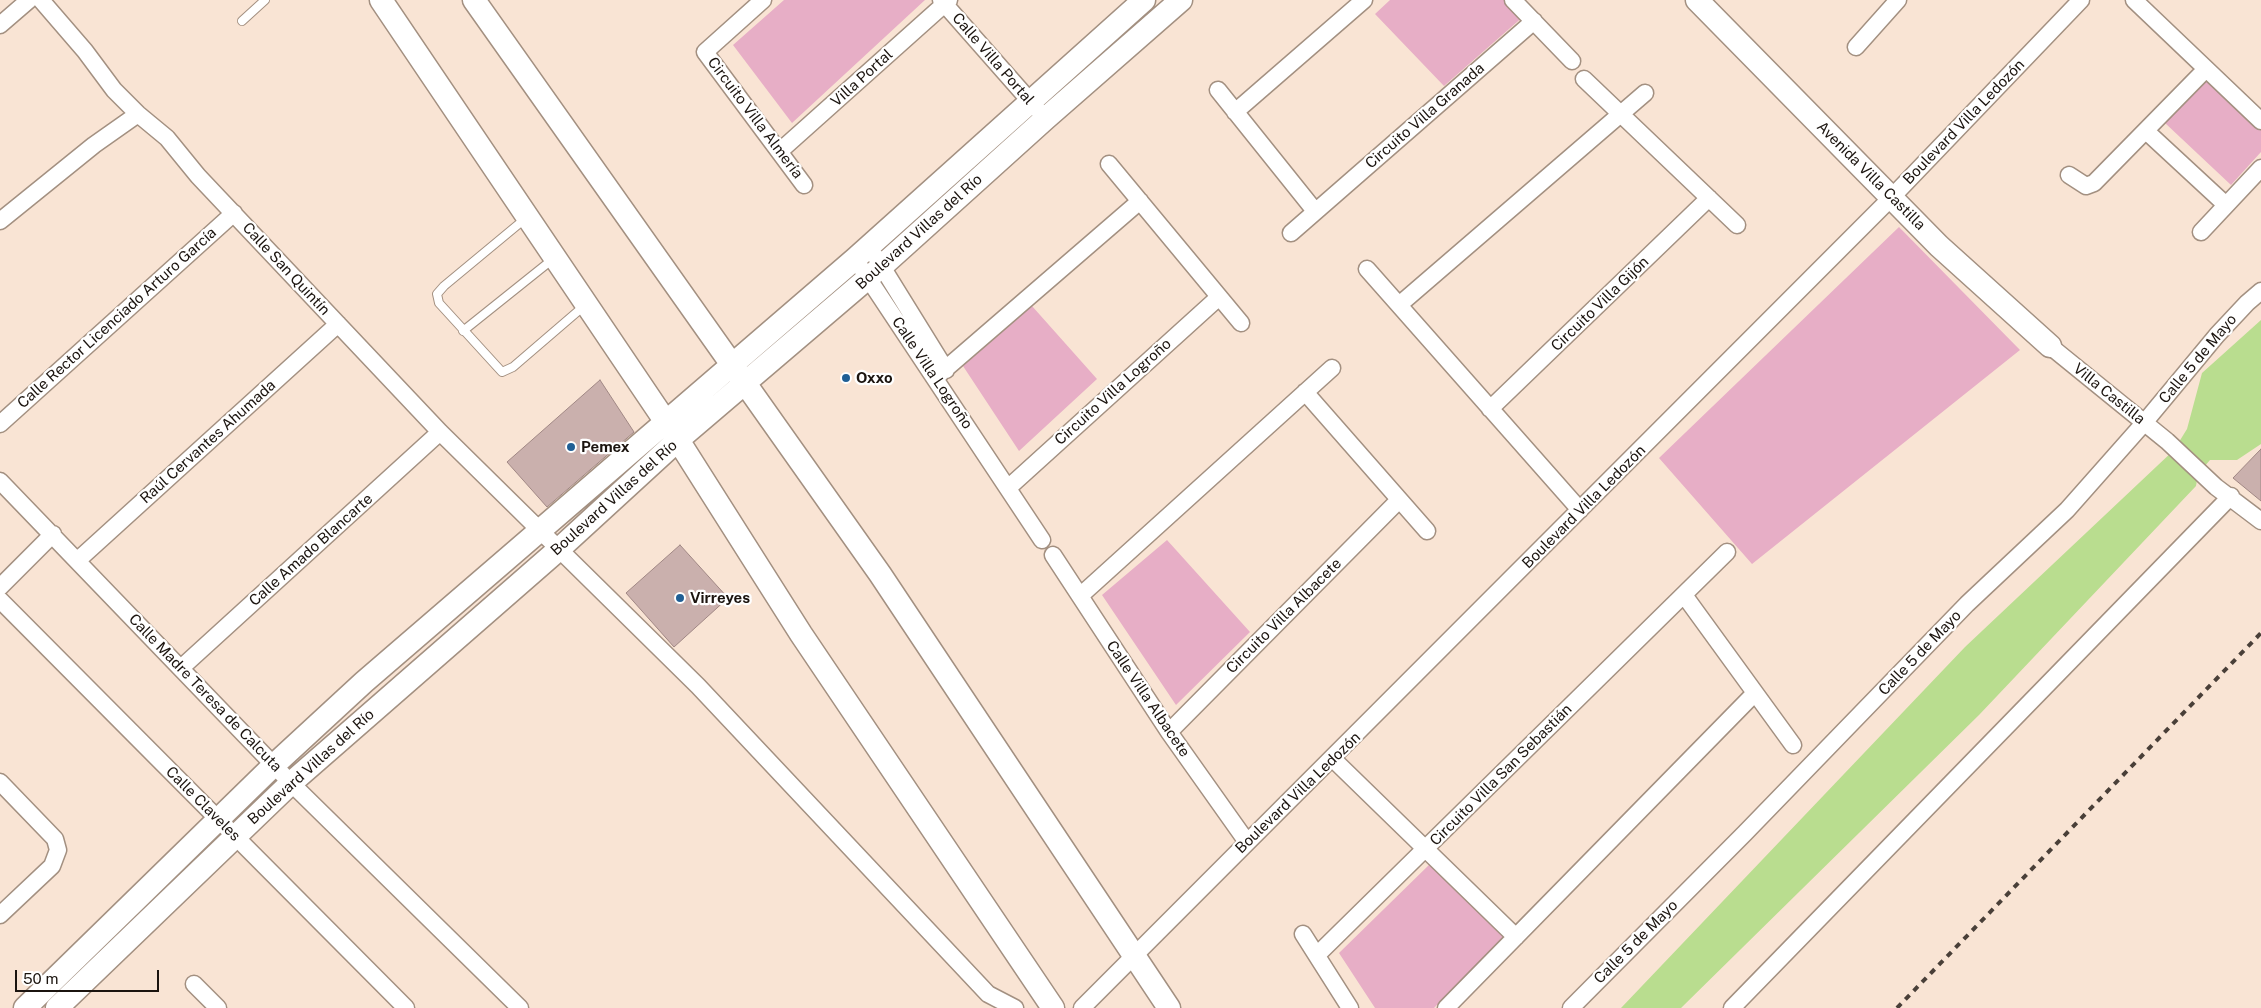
<!DOCTYPE html>
<meta charset="utf-8">
<style>
body{margin:0}
#map{position:relative;width:2261px;height:1008px;overflow:hidden;background:#f9e4d4;font-family:"Public Sans",sans-serif}
canvas{display:block}
.scale{position:absolute;left:15px;top:970px;width:144px;height:22px;box-sizing:border-box;border:2px solid #1b140f;border-top:0;padding-left:6px;font-size:15px;line-height:18px;white-space:nowrap;color:#1b140f;-webkit-text-stroke:4px #fff;paint-order:stroke}
</style>
<div id="map">
<canvas width="2261" height="1008"></canvas>
<div class="scale">50 m</div>
</div>
<script>
const g = document.querySelector('canvas').getContext('2d');
g.lineJoin = 'round';
function paint(path, color) {
  g.fillStyle = color;
  g.fill(path, 'evenodd');
}
function poly(rows) {
  const path = new Path2D();
  for (const r of rows) {
    path.moveTo(r[0], r[1]);
    for (let i = 2; i < r.length; i += 2) path.lineTo(r[i], r[i + 1]);
  }
  return path;
}
function stroke(path, color, width, dash) {
  g.strokeStyle = color;
  g.lineWidth = width;
  g.lineCap = dash ? 'butt' : 'round';
  g.setLineDash(dash || []);
  g.stroke(path);
}
function label(font, color, halo, rows, align = 'center') {
  g.font = font + ' "Public Sans",sans-serif';
  g.lineWidth = 4.5;
  g.setLineDash([]);
  g.textBaseline = 'middle';
  g.strokeStyle = halo;
  g.fillStyle = color;
  for (const [text, x, y, turn = 0] of rows) {
    g.save();
    g.translate(x, y);
    g.rotate((+turn || 0) * Math.PI / 180);
    g.textAlign = isNaN(turn) ? turn : align;
    if (halo) g.strokeText(text, 0, 0);
    g.fillText(text, 0, 0);
    g.restore();
  }
}
paint(poly([
 [784,0,925,0,792,123,733,45],
 [1390,0,1510,0,1525,15,1444,86,1375,14],
 [2205,80,2261,127,2261,152,2231,185,2165,123],
 [1899,227,2020,350,1752,564,1659,458],
 [1032,306,1097,379,1019,451,963,366],
 [1167,540,1250,632,1176,705,1102,595],
 [1431,863,1505,936,1434,1008,1375,1008,1339,953]
]), '#e7aec6');
paint(poly([
 [2261,320,2261,444,2237,460,2210,460,2198,474,2196,486,1979,715,1681,1008,1621,1008,1965,647,2174,450,2187,429,2202,373]
]), '#b9dd8f');
const building = poly([
 [600,380,634,432,547,507,507,462,600,380],
 [2261,449,2261,501,2233,478,2261,449],
 [680,545,728,598,674,647,626,593,680,545]
]);
paint(building, '#cab0ad');
stroke(building, '#a08784', 1);
const lane = poly([
 [242,21,265,0],
 [526,218,444,286,437,294,439,303,502,372,513,367,584,306],
 [463,331,553,259]
]);
const street = poly([
 [41,0,85,51,114,90,138,114,167,138,198,176,440,432,698,686,988,994,1015,1008],
 [763,0,705,52,804,185],
 [941,0,1037,109],
 [1513,0,1572,61],
 [2134,0,2261,121],
 [0,25,29,0],
 [1856,47,1898,0],
 [1584,79,1737,225],
 [1218,90,1315,211],
 [1235,112,1364,0],
 [2146,131,2226,205],
 [780,151,949,0],
 [1109,164,1241,323],
 [2069,175,2086,186,2094,183,2206,69],
 [0,221,94,145,138,114],
 [2201,232,2261,168],
 [1291,233,1534,21],
 [876,257,946,370],
 [862,269,1042,540],
 [1367,269,1580,510],
 [1399,305,1645,93],
 [2050,346,2167,441,2216,487,2261,521],
 [935,378,1140,201],
 [1305,392,1427,531],
 [1490,409,1709,198],
 [0,424,234,213],
 [0,481,291,783,520,1008],
 [1008,488,1219,297],
 [1053,555,1169,732,1247,842],
 [78,560,338,324],
 [0,587,53,534],
 [1684,595,1793,745],
 [1080,596,1332,368],
 [0,600,406,1008],
 [181,668,440,432],
 [1169,732,1399,500],
 [1333,759,1516,937],
 [0,782,55,839,58,850,52,866,0,915],
 [1303,934,1350,1008],
 [1317,955,1727,552],
 [194,984,218,1008],
 [1082,1008,1892,197,2081,0],
 [1446,1008,1755,693],
 [1571,1008,1745,833,1967,604,2067,510,2144,423,2217,335,2247,303,2261,291],
 [1732,1008,2231,496]
]);
const secondary = poly([
 [381,0,678,440,801,634,1053,1008],
 [474,0,880,574,1169,1008],
 [1697,0,1939,246,2050,346],
 [25,1008,274,765,364,682,855,259,1144,0],
 [57,1008,291,783,558,550,678,440,882,266,1045,119,1181,0]
]);
stroke(lane, '#a39081', 10);
stroke(street, '#a39081', 19);
stroke(secondary, '#a39081', 25);
stroke(lane, '#fff', 8);
stroke(street, '#fff', 16);
stroke(secondary, '#fff', 22);
stroke(poly([
 [1897,1008,2261,633]
]), '#493f38', 4, [6, 6]);
for (const [x, y, r, color] of [
 [846,378,5,"#205f95"],
 [571,447,5,"#205f95"],
 [680,598,5,"#205f95"]
]) {
  const dot = new Path2D();
  dot.arc(x, y, r, 0, 2 * Math.PI);
  g.fillStyle = color;
  g.fill(dot);
  stroke(dot, '#fff', 2);
}
label('15px', '#1b140f', '#fff', [
 ["Calle Villa Portal",993,59,49],
 ["Villa Portal",862,78,-42],
 ["Circuito Villa Granada",1425,116,-41],
 ["Circuito Villa Almería",755,118,53],
 ["Boulevard Villa Ledozón",1964,122,-46],
 ["Avenida Villa Castilla",1871,176,45],
 ["Boulevard Villas del Río",919,232,-42],
 ["Calle San Quintín",286,269,47],
 ["Circuito Villa Gijón",1600,304,-44],
 ["Calle Rector Licenciado Arturo García",117,318,-42],
 ["Calle 5 de Mayo",2198,359,-50],
 ["Calle Villa Logroño",932,373,56],
 ["Circuito Villa Logroño",1113,392,-42],
 ["Villa Castilla",2109,394,39],
 ["Raúl Cervantes Ahumada",208,442,-42],
 ["Boulevard Villas del Río",614,498,-42],
 ["Boulevard Villa Ledozón",1584,507,-45],
 ["Calle Amado Blancarte",311,550,-42],
 ["Circuito Villa Albacete",1284,616,-45],
 ["Calle 5 de Mayo",1920,653,-46],
 ["Calle Madre Teresa de Calcuta",205,693,46],
 ["Calle Villa Albacete",1148,699,56],
 ["Boulevard Villas del Río",311,767,-42],
 ["Circuito Villa San Sebastián",1501,775,-45],
 ["Boulevard Villa Ledozón",1298,793,-44],
 ["Calle Claveles",203,804,45],
 ["Calle 5 de Mayo",1636,942,-45]
]);
label('bold 15px', '#1b140f', '#fff', [
 ["Oxxo",856,378],
 ["Pemex",581,447],
 ["Virreyes",690,598]
], 'left');
</script>
